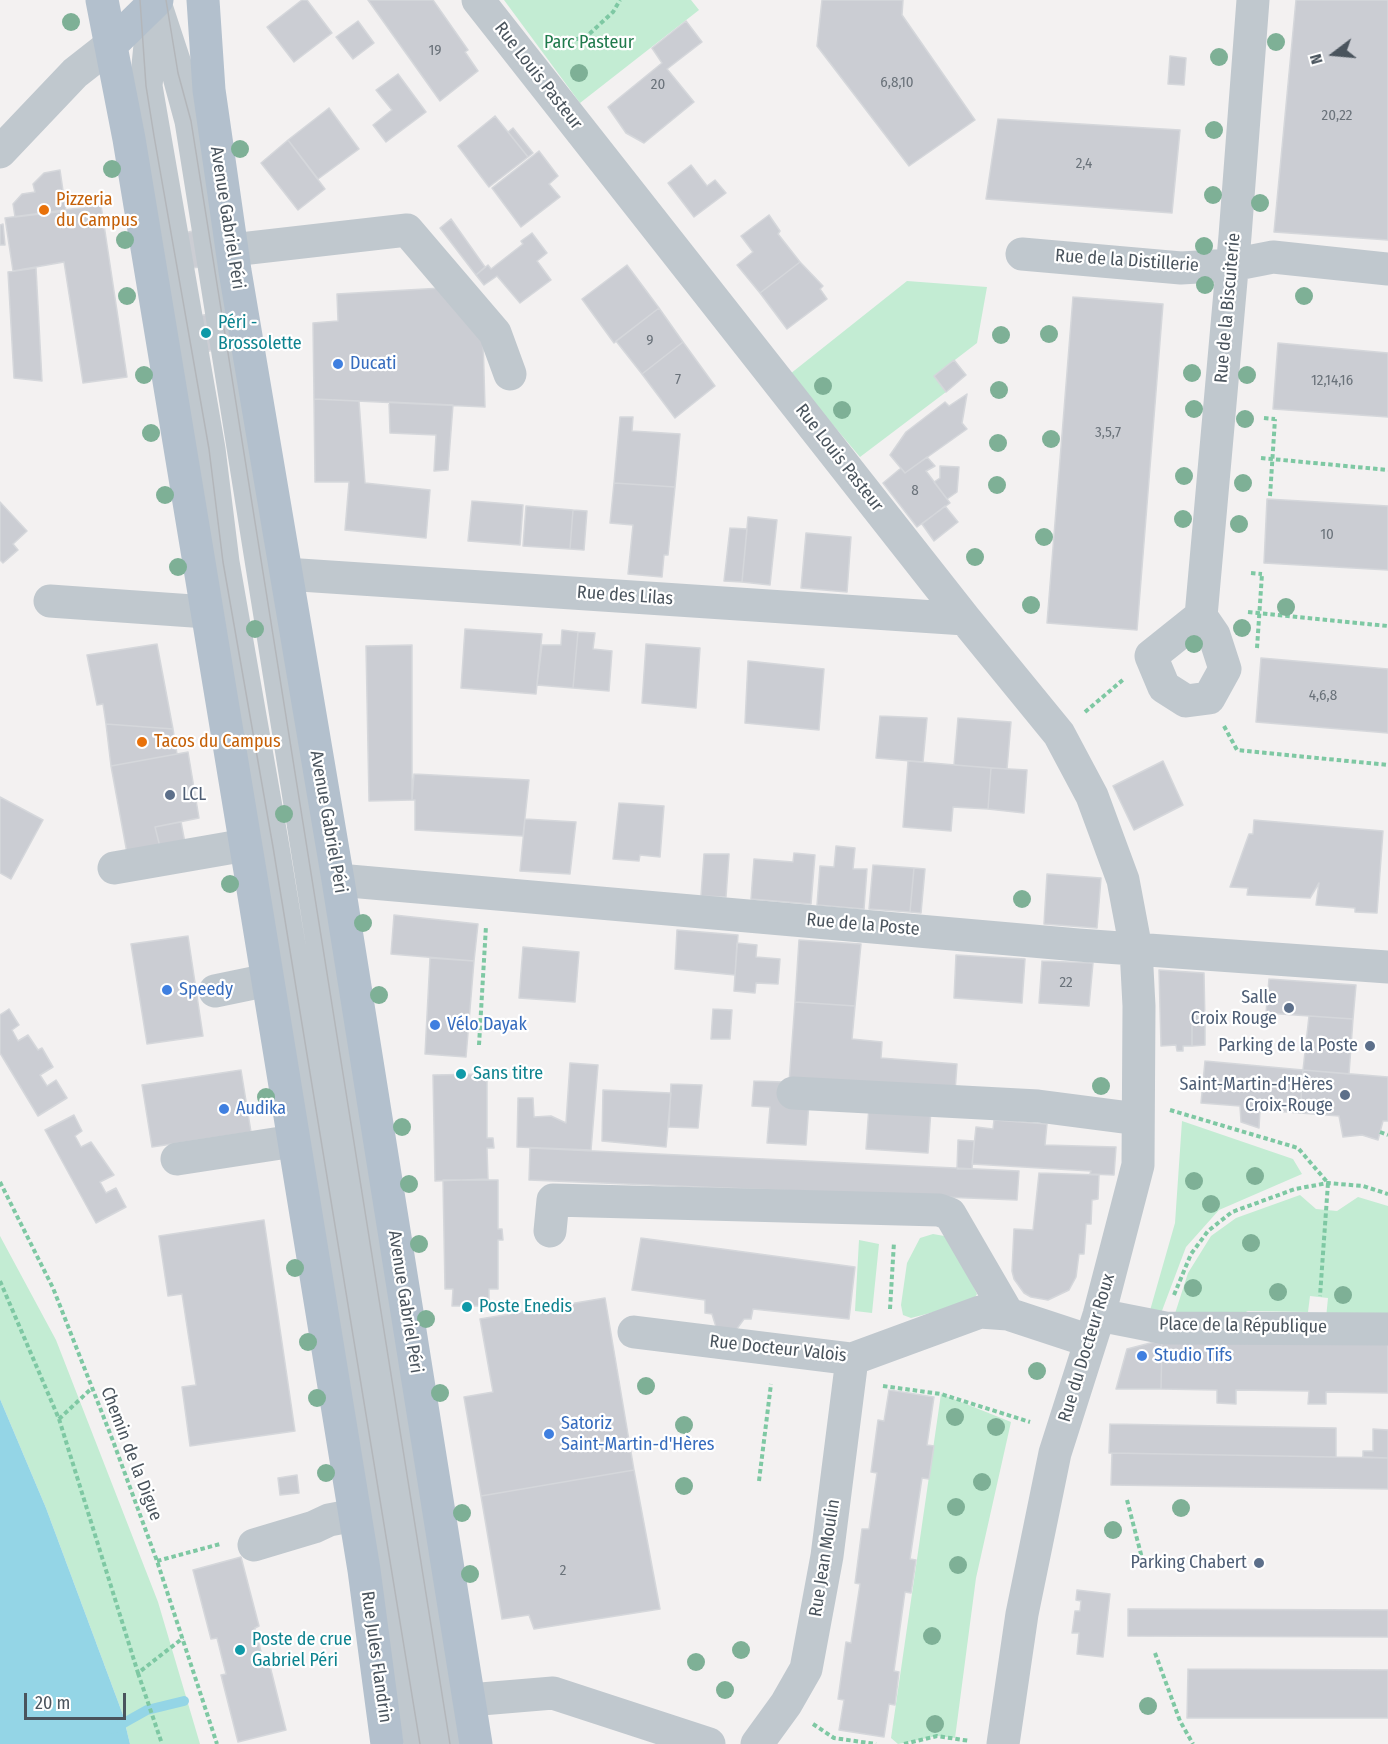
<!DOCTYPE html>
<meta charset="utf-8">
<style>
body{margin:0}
#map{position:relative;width:1388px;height:1744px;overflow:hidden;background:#f3f1f1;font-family:"Fira Sans Condensed",sans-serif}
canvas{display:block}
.north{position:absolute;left:1304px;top:24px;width:60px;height:60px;-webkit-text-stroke:4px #fff;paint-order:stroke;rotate:254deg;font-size:16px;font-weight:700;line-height:24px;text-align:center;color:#4a545d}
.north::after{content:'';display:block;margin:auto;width:21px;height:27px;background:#4a545d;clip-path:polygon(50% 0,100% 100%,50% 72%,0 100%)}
.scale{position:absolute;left:24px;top:1693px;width:102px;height:27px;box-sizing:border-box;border:3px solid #4a545d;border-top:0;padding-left:8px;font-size:18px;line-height:21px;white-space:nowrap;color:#4a545d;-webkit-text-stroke:4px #fff;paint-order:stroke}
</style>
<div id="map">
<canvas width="1388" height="1744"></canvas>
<div class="north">N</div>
<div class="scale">20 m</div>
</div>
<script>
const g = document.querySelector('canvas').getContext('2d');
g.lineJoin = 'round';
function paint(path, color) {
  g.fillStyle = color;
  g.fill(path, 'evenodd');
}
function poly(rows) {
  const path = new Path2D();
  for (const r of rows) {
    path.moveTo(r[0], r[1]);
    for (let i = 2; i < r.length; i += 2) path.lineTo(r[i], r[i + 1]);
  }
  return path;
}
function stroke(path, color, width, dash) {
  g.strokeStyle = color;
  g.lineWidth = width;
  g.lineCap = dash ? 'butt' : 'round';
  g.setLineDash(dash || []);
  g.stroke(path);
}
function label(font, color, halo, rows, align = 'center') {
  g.font = font + ' "Fira Sans Condensed",sans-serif';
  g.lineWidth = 4.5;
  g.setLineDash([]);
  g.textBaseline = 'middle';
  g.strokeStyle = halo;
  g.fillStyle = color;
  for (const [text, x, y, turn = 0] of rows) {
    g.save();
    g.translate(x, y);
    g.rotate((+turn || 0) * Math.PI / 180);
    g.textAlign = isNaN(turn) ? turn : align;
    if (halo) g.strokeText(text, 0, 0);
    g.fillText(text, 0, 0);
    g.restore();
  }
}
paint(poly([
 [504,0,691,0,699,10,580,103],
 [907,281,987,287,977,343,934,376,946,392,860,457,790,374],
 [1182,1121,1293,1159,1302,1174,1219,1210,1186,1247,1160,1316,1149,1314,1175,1223],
 [1300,1195,1316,1209,1337,1211,1358,1197,1388,1206,1388,1320,1326,1318,1328,1298,1310,1296,1308,1312,1248,1311,1216,1325,1171,1326,1188,1273,1211,1236,1236,1218],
 [933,1234,950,1237,977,1294,972,1302,911,1318,903,1315,901,1305,907,1263,920,1238],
 [0,1236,56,1340,158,1602,200,1744,130,1744,123,1715,46,1508,0,1399],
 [859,1240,879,1244,872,1313,855,1311],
 [941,1394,1011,1422,976,1578,955,1738,937,1736,898,1744,891,1738]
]), '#c3ecd3');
paint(poly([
 [0,1399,46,1508,123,1715,130,1744,0,1744]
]), '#94d5e6');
stroke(poly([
 [113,1729,147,1710,184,1701]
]), '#94d5e6', 10);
const building = poly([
 [302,0,307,0,332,33,294,62,267,27,302,0],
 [368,0,433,0,468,50,465,52,478,71,440,101,368,0],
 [822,0,903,0,902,15,975,120,909,166,817,46,822,0],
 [1296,0,1388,0,1388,240,1274,232,1296,0],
 [358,21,374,43,353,59,336,37,358,21],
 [686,21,702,42,667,69,694,102,644,143,626,133,608,107,662,63,652,48,686,21],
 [1170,56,1186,58,1184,85,1168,84,1170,56],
 [398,74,426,112,386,142,373,125,392,110,376,90,398,74],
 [329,108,359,149,318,179,288,140,329,108],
 [495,116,528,157,489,187,458,146,495,116],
 [998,119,1180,130,1172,213,986,199,998,119],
 [513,128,533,153,528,157,508,132,513,128],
 [288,140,325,189,298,210,261,163,288,140],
 [539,151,558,176,549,184,560,197,521,227,492,188,539,151],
 [691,165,707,186,715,180,726,193,694,217,668,183,691,165],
 [60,170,66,211,15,217,13,204,22,194,35,192,33,184,44,173,60,170],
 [101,205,127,377,83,383,64,262,13,271,5,218,101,205],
 [769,215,780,231,778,234,800,262,760,293,737,265,753,252,741,236,769,215],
 [451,219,485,267,476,275,440,228,451,219],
 [3,224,5,245,0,245,0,225,3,224],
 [193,231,200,267,191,268,184,233,193,231],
 [532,233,547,253,537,261,551,280,520,303,497,276,484,285,476,275,488,265,491,269,523,244,521,241,532,233],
 [800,262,823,286,820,289,827,299,787,329,760,293,800,262],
 [627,265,659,308,614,343,582,299,627,265],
 [36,268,42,381,14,378,8,272,36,268],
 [442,288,483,338,485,407,314,399,313,323,338,321,337,294,442,288],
 [1073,297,1163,304,1137,630,1047,623,1073,297],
 [659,308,683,342,642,374,616,341,659,308],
 [208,314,214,350,205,352,199,316,208,314],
 [683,342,715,386,675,418,642,374,683,342],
 [1278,343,1388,353,1388,417,1273,409,1278,343],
 [954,360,966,375,946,392,934,376,954,360],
 [967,394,962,423,967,429,905,473,890,455,906,432,945,402,949,406,967,394],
 [314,399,359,401,365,483,430,490,426,538,345,530,349,482,315,482,314,399],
 [389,402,453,405,448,470,434,471,436,435,390,433,389,402],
 [620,417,633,417,632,431,680,434,675,487,614,483,620,417],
 [927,457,935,466,926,471,950,503,917,527,883,483,901,468,905,473,927,457],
 [940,466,959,467,957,492,947,499,934,482,940,478,940,466],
 [614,483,675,487,668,555,664,555,662,577,628,574,633,525,610,523,614,483],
 [1267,499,1388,506,1388,570,1264,563,1267,499],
 [472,501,523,505,520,545,468,541,472,501],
 [0,502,27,531,13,544,18,550,3,563,0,560,0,502],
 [526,506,573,510,570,549,523,546,526,506],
 [945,506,958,522,934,541,922,524,945,506],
 [573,510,587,511,584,550,570,549,573,510],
 [748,517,777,520,770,585,742,582,748,517],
 [730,528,747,529,742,582,724,581,730,528],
 [806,533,851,537,847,592,801,588,806,533],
 [465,629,542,634,536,694,461,688,465,629],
 [562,630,578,632,573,688,537,685,542,645,561,645,562,630],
 [578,632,595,633,593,649,612,651,609,691,573,688,578,632],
 [157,644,173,729,106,724,103,704,97,705,87,655,157,644],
 [646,644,700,648,696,708,642,703,646,644],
 [412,645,412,800,369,801,366,646,412,645],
 [1261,658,1388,669,1388,733,1256,722,1261,658],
 [748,661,824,669,819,730,745,723,748,661],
 [880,716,927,718,923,762,876,758,880,716],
 [958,718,1011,722,1007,769,954,765,958,718],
 [106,724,173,729,177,754,111,766,106,724],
 [188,752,199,818,155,827,160,847,127,853,111,766,188,752],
 [908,761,991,768,988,809,953,807,951,831,903,827,908,761],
 [1163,761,1183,805,1134,830,1113,786,1163,761],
 [991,768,1027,770,1024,813,988,809,991,768],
 [414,774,529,780,523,836,415,830,415,800,412,800,414,774],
 [0,797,43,820,11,879,0,873,0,797],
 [619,803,664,806,660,857,640,855,639,861,613,859,619,803],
 [525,819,576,822,570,874,520,871,525,819],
 [1254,820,1383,831,1377,913,1355,912,1355,908,1316,905,1319,883,1310,898,1247,895,1248,888,1230,887,1249,834,1253,834,1254,820],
 [181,822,185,843,160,847,155,827,181,822],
 [836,846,855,848,853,869,867,869,864,909,817,905,820,866,834,867,836,846],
 [794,853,815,855,811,904,751,899,754,859,793,862,794,853],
 [704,854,729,854,726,897,701,896,704,854],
 [873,865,914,868,910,912,869,909,873,865],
 [914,868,925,869,921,913,910,912,914,868],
 [1047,874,1101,878,1097,928,1044,924,1047,874],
 [394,915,478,924,474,961,391,954,394,915],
 [677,930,738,935,735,975,675,969,677,930],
 [188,936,203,1036,147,1044,131,944,188,936],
 [799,940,861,944,855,1006,795,1002,799,940],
 [737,943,757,945,756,957,780,959,778,984,756,983,755,993,734,991,737,943],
 [523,947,579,952,575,1002,519,998,523,947],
 [956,955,1025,959,1022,1003,954,998,956,955],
 [430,958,474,961,466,1057,425,1054,430,958],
 [1042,961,1093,963,1089,1006,1039,1003,1042,961],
 [1159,970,1204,973,1205,1024,1192,1024,1192,1046,1183,1046,1183,1051,1177,1051,1176,1045,1161,1046,1159,970],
 [1269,979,1356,985,1353,1019,1266,1013,1269,979],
 [795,1002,855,1006,852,1039,882,1042,881,1058,957,1064,955,1092,789,1083,795,1002],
 [9,1009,19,1025,12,1030,18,1041,28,1035,38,1050,42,1048,53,1067,40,1075,47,1086,56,1080,67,1098,38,1116,0,1053,0,1015,9,1009],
 [713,1009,732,1010,730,1039,711,1039,713,1009],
 [1309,1016,1353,1019,1349,1074,1303,1070,1309,1016],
 [1192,1024,1205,1024,1205,1045,1192,1046,1192,1024],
 [1205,1061,1303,1070,1300,1113,1260,1110,1259,1128,1241,1122,1240,1106,1201,1103,1205,1061],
 [570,1063,598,1065,591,1150,517,1147,518,1098,533,1098,534,1117,551,1116,566,1123,570,1063],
 [241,1070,251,1132,152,1147,142,1085,241,1070],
 [1303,1070,1388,1077,1388,1121,1383,1121,1378,1140,1362,1135,1343,1137,1339,1116,1300,1113,1303,1070],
 [487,1074,487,1138,493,1138,494,1148,487,1148,488,1179,435,1181,433,1075,487,1074],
 [754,1081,784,1082,809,1102,806,1145,767,1143,770,1107,752,1106,754,1081],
 [671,1084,702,1085,698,1128,669,1127,671,1084],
 [603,1090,671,1093,666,1147,602,1141,603,1090],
 [869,1106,931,1109,928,1153,866,1149,869,1106],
 [74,1115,82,1131,75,1136,81,1147,91,1142,114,1175,100,1182,106,1193,116,1188,126,1207,96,1223,45,1130,74,1115],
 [994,1120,1047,1124,1045,1145,1116,1147,1114,1175,1090,1174,1091,1171,972,1164,976,1127,993,1129,994,1120],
 [958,1140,974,1141,972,1169,957,1169,958,1140],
 [530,1148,1019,1171,1017,1200,529,1180,530,1148],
 [1039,1173,1099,1175,1098,1199,1092,1200,1091,1224,1086,1224,1084,1254,1079,1254,1076,1277,1069,1290,1048,1300,1031,1297,1024,1293,1014,1279,1012,1271,1014,1229,1033,1230,1039,1173],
 [443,1180,498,1180,498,1229,502,1229,503,1240,498,1240,498,1289,489,1289,489,1306,452,1306,453,1289,445,1289,443,1180],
 [264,1220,295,1431,190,1446,182,1387,196,1385,182,1294,168,1296,159,1236,264,1220],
 [641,1238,855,1267,849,1319,753,1309,751,1319,744,1319,736,1330,716,1327,712,1314,705,1313,705,1300,632,1290,641,1238],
 [605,1298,634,1470,481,1496,464,1397,493,1392,480,1319,605,1298],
 [1162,1340,1388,1344,1388,1393,1326,1392,1326,1404,1308,1404,1309,1391,1236,1390,1236,1404,1217,1403,1217,1390,1161,1389,1162,1340],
 [1162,1340,1161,1389,1116,1389,1127,1349,1162,1340],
 [889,1390,934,1397,927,1445,934,1446,929,1479,922,1478,910,1559,916,1560,911,1593,905,1592,894,1671,899,1672,895,1705,889,1704,884,1737,839,1730,844,1700,838,1699,846,1642,851,1643,860,1584,855,1583,862,1529,869,1529,877,1473,871,1472,878,1420,884,1421,889,1390],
 [1110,1424,1336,1428,1336,1457,1109,1453,1110,1424],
 [1373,1429,1388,1430,1388,1458,1363,1457,1363,1451,1373,1451,1373,1429],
 [1112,1453,1388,1458,1388,1489,1111,1485,1112,1453],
 [634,1470,660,1609,534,1629,529,1615,502,1619,481,1496,634,1470],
 [297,1475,299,1493,280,1495,278,1478,297,1475],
 [241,1557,259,1626,255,1628,264,1663,269,1662,286,1730,238,1742,221,1675,226,1674,217,1638,211,1639,193,1570,241,1557],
 [1077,1590,1110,1594,1103,1657,1077,1654,1079,1633,1072,1633,1075,1611,1080,1611,1081,1601,1076,1600,1077,1590],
 [1128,1609,1388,1610,1388,1637,1128,1636,1128,1609],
 [1188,1669,1388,1670,1388,1718,1187,1718,1188,1669]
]);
paint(building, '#cbcdd3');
stroke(building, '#d5d7db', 1.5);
stroke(poly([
 [554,44,586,37,613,12,620,0],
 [1264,418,1275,419],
 [1261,458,1388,470],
 [1251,573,1262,574],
 [1248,612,1388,626],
 [1085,712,1125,678],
 [1224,726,1237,750,1388,765],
 [479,1045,486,926],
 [1170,1110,1298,1148,1328,1183,1320,1296],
 [1380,1132,1388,1135],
 [0,1182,53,1288,113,1441,157,1561,217,1744],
 [0,1281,59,1419,138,1673,183,1638],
 [1174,1295,1191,1254,1208,1231,1232,1212,1295,1189,1328,1183,1363,1186,1388,1194],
 [890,1309,894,1242],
 [883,1386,941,1394,1030,1422],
 [59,1419,92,1388],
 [759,1481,771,1384],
 [1127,1500,1143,1562],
 [157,1561,220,1544],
 [1155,1653,1180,1721,1193,1744],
 [138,1673,162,1744],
 [813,1724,834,1738,876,1744],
 [904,1744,937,1736,970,1741]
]), '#7ec8a3', 4, [4.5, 3]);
stroke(poly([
 [154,0,178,73,191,121,450,1744],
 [478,0,965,619,1059,734,1092,796,1123,880,1136,949,1139,1006,1138,1165,1099,1315,1055,1453,1022,1614,1003,1744],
 [153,14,146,86,209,449,223,562,273,847,420,1744],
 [0,152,75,73,112,44],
 [232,250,407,230,495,333,510,374],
 [1022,254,1181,268,1232,265,1273,257,1388,269],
 [285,574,965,619],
 [50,601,207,612],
 [1201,616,1235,236,1253,0],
 [1201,616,1214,635,1225,669,1209,698,1186,701,1164,687,1151,656,1201,616],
 [114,868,246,845],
 [338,880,1078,945,1388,967],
 [215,991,268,980],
 [793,1093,1038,1106,1138,1119],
 [177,1159,294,1141],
 [550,1231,553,1200,939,1210,950,1214,1008,1314],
 [1099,1315,1165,1328,1388,1329],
 [634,1332,852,1359,980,1312,1008,1314,1090,1341],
 [254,1545,314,1527,329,1520,355,1515],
 [469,1700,553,1693,709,1744],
 [757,1744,786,1704,806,1669,827,1556,852,1359]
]), '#c0c8ce', 33);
stroke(poly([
 [102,0,129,139,252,883,364,1570,387,1744],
 [203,0,209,90,235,271,338,880,476,1744],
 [112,44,157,0]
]), '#b3c0cd', 33);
stroke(poly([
 [140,0,146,86,154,136,209,449,223,562,273,847,420,1744],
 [166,0,178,73,191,121,450,1744]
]), '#b3b6ba', 1.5);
stroke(poly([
 [1270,496,1275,419],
 [1257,648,1262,574]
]), '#7ec8a3', 4, [4.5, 3]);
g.fillStyle = '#7eb096';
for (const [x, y] of [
 [71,22],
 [1276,42],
 [1219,57],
 [579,73],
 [1214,130],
 [240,149],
 [112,169],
 [1213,195],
 [1260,203],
 [125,240],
 [1204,246],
 [1205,285],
 [127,296],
 [1304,296],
 [1049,334],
 [1001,335],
 [1192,373],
 [144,375],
 [1247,375],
 [823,386],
 [999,390],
 [1194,409],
 [842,410],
 [1245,419],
 [151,433],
 [1051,439],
 [998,443],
 [1184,476],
 [1243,483],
 [997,485],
 [165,495],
 [1183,519],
 [1239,524],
 [1044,537],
 [975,557],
 [178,567],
 [1031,605],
 [1286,607],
 [1242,628],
 [255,629],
 [1194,644],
 [284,814],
 [230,884],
 [1022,899],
 [363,923],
 [379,995],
 [1101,1086],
 [266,1097],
 [402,1127],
 [1255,1176],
 [1194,1181],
 [409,1184],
 [1211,1204],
 [1251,1243],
 [419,1244],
 [295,1268],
 [1193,1288],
 [1278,1292],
 [1343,1295],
 [426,1319],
 [308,1342],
 [1037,1371],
 [646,1386],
 [440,1393],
 [317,1398],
 [955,1417],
 [684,1425],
 [996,1427],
 [326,1473],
 [982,1482],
 [684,1486],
 [956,1507],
 [1181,1508],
 [462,1513],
 [1113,1530],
 [958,1565],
 [470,1574],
 [932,1636],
 [741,1650],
 [696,1662],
 [725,1690],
 [1148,1706],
 [935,1724]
]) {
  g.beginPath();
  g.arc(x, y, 9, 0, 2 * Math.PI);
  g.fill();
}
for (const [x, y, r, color] of [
 [44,210,6,"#e8710a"],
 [206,333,6,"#0f9aa8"],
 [338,364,6,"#3f7fe0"],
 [142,742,6,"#e8710a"],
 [170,795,6,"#5c6f8a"],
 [167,990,6,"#3f7fe0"],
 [1289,1008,6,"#5c6f8a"],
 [435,1025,6,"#3f7fe0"],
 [1370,1046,6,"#5c6f8a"],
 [461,1074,6,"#0f9aa8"],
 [1345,1095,6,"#5c6f8a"],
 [224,1109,6,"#3f7fe0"],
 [467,1307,6,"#0f9aa8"],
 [1142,1356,6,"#3f7fe0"],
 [549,1434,6,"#3f7fe0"],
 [1259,1563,6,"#5c6f8a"],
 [240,1650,6,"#0f9aa8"]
]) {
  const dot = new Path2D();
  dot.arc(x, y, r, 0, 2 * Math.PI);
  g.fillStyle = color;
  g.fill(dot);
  stroke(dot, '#fff', 2);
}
label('15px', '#6a727a', null, [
 ["19",435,51],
 ["6,8,10",897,83],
 ["20",658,85],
 ["20,22",1337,116],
 ["2,4",1084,164],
 ["9",650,341],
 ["7",678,380],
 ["12,14,16",1332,381],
 ["3,5,7",1108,433],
 ["8",915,491],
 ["10",1327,535],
 ["4,6,8",1323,696],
 ["22",1066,983],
 ["2",563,1571]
]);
label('18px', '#1f7a4c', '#fff', [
 ["Parc Pasteur",589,43]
]);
label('18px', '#4a545d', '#fff', [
 ["Rue Louis Pasteur",538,76,52],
 ["Avenue Gabriel Péri",227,218,81],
 ["Rue de la Distillerie",1127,261,4],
 ["Rue de la Biscuiterie",1228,308,-85],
 ["Rue Louis Pasteur",839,458,52],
 ["Rue des Lilas",625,596,4],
 ["Avenue Gabriel Péri",328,822,80],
 ["Rue de la Poste",863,925,5],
 ["Avenue Gabriel Péri",405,1302,81],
 ["Place de la République",1243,1326,1],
 ["Rue du Docteur Roux",1087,1348,-73],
 ["Rue Docteur Valois",778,1349,6],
 ["Chemin de la Digue",131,1454,69],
 ["Rue Jean Moulin",825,1558,-81],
 ["Rue Jules Flandrin",376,1657,82]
]);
label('18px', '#c56008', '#fff', [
 ["Pizzeria",56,200],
 ["du Campus",56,221],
 ["Tacos du Campus",154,742]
], 'left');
label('18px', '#0d838f', '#fff', [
 ["Péri -",218,323],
 ["Brossolette",218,344],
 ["Sans titre",473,1074],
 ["Poste Enedis",479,1307],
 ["Poste de crue",252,1640],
 ["Gabriel Péri",252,1661]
], 'left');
label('18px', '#366cbe', '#fff', [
 ["Ducati",350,364],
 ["Speedy",179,990],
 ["Vélo Dayak",447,1025],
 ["Audika",236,1109],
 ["Studio Tifs",1154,1356],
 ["Satoriz",561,1424],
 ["Saint-Martin-d'Hères",561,1445]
], 'left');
label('18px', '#4e5e75', '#fff', [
 ["LCL",182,795,"left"],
 ["Salle",1277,998],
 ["Croix Rouge",1277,1019],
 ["Parking de la Poste",1358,1046],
 ["Saint-Martin-d'Hères",1333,1085],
 ["Croix-Rouge",1333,1106],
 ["Parking Chabert",1247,1563]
], 'right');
</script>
